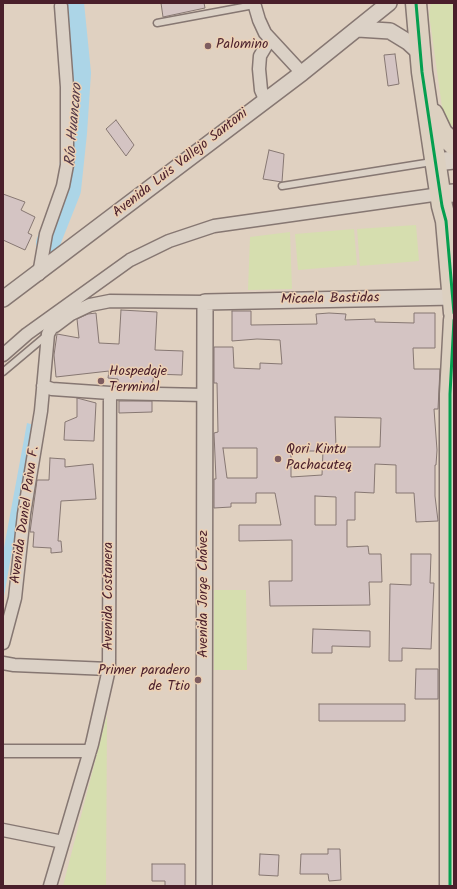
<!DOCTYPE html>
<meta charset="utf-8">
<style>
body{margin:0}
#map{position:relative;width:457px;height:889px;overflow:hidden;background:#e0d1c1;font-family:Kalam,sans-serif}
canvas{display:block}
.frame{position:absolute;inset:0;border:4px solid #4a1f2b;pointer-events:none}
</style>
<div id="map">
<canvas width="457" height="889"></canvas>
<div class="frame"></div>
</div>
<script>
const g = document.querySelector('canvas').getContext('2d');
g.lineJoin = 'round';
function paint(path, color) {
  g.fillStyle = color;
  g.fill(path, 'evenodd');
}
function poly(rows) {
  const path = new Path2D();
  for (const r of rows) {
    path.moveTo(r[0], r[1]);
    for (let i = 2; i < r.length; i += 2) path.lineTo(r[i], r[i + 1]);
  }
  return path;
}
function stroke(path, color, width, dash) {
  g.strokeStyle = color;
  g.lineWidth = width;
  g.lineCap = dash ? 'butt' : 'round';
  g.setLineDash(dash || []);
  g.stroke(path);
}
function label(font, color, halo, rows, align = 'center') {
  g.font = font + ' Kalam,sans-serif';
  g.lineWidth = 3;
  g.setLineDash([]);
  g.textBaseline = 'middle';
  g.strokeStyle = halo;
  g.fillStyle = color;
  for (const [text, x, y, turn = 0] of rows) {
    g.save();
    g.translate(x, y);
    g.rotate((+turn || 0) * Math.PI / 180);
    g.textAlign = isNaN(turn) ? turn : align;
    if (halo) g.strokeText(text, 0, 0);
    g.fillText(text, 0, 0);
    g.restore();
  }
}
paint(poly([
 [431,3,454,3,454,127,447,123,442,107,429,14],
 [416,225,419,261,360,266,357,229],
 [354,229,357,265,298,270,295,234],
 [290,232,292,289,248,290,250,237],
 [214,590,246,590,247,670,214,670],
 [107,715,106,886,63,886]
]), '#d6deaf');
paint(poly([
 [27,423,34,425,3,602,3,553]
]), '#acd5e7');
stroke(poly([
 [48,243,69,190,75,133,79,73,72,3]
]), '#acd5e7', 24);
const building = poly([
 [161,3,204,3,205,8,163,17,161,3],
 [395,54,399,84,388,86,384,55,395,54],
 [116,120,134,145,126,156,106,129,116,120],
 [269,150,284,154,282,182,263,179,269,150],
 [3,194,25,202,21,210,35,217,28,233,32,235,25,250,3,240,3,194],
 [121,310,157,312,155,350,183,351,182,375,154,374,152,386,118,386,118,379,108,378,109,371,56,377,54,355,57,334,79,338,77,319,88,314,96,313,99,343,119,344,121,310],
 [232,311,251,311,251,325,317,324,316,314,329,313,346,314,345,320,375,319,375,322,414,323,414,313,435,313,435,348,413,348,414,369,440,369,438,409,434,409,437,450,436,465,435,465,435,496,438,521,416,522,414,493,396,493,396,465,375,464,374,493,355,492,355,520,347,520,347,547,368,546,369,554,381,554,382,582,369,582,370,605,270,606,269,581,292,581,292,540,239,541,239,525,281,525,275,493,256,493,256,503,231,503,231,507,214,508,214,479,216,479,214,433,218,432,217,383,214,383,214,347,233,347,234,368,260,369,260,363,282,364,280,340,257,339,232,341,232,311],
 [335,417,381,418,380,447,336,447,335,417],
 [223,448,257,448,257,478,227,478,223,448],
 [291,451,323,451,322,475,291,477,291,451],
 [315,496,336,497,336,525,315,525,315,496],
 [77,398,96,403,94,441,64,440,65,422,77,417,77,398],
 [119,401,152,401,152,412,119,413,119,401],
 [50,458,65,459,65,467,93,464,96,499,61,501,58,541,61,541,62,552,51,553,51,548,33,547,34,532,30,532,37,480,49,480,50,458],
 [411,554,431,554,430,583,434,583,431,649,402,648,402,661,389,661,390,584,411,585,411,554],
 [313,629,370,631,370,647,332,646,332,653,312,653,313,629],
 [416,669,438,669,438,699,415,699,416,669],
 [319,704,405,704,405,721,319,721,319,704],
 [328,849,340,849,341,880,329,881,328,874,300,874,301,854,328,854,328,849],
 [260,854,279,855,278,876,259,875,260,854],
 [152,864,185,864,185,886,165,886,165,881,152,881,152,864]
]);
paint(building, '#d4c4c3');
stroke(building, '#867772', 1);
const service = poly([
 [157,23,254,5],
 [282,186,432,162],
 [3,372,47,335]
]);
const minor = poly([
 [254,3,259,20,265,33,302,73],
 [265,99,261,90,259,69,260,56,270,39],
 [39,274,46,234,63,186,67,165,67,87,61,6],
 [55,326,71,314,90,305,110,301,205,302],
 [3,355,27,334,130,260,169,241,214,226,440,194],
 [43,386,52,389,110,393],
 [3,643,15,598,24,514,41,411,48,334,60,313],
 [3,663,14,665,109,669],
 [3,751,90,751],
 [3,830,63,842],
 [50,886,92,744,109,669,110,393,205,395]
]);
const tertiary = poly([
 [358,29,390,31,408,42,420,53],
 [3,299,302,73,389,3],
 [204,886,205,302,454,297]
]);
const secondary = poly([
 [436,162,454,160],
 [440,194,454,193]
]);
const trunk = poly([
 [416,3,422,72,442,206,446,221,454,313],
 [433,114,442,133,454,145],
 [450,886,450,394,454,320]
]);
stroke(service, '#867772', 9);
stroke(minor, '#867772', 15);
stroke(tertiary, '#867772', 18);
stroke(secondary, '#867772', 20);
stroke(trunk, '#867772', 23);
stroke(service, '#dbd1c6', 6);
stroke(minor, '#dbd1c6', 12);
stroke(tertiary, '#dbd1c6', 15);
stroke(secondary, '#dbd1c6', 17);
stroke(trunk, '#dcd0c0', 20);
stroke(poly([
 [416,3,422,72,442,206,446,221,454,313],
 [450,886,450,394,454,320]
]), '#049f4f', 3);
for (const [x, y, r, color] of [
 [208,46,4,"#7e5d60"],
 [101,381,4,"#7e5d60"],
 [278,459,4,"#7e5d60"],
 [198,680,4,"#7e5d60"]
]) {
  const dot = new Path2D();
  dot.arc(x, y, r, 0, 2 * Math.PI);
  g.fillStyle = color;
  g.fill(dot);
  stroke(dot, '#edd1b4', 1.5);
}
label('14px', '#4a1f2b', '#edd1b4', [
 ["Palomino",216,46],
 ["Hospedaje",109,373],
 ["Terminal",109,389],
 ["Qori Kintu",286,451],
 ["Pachacuteq",286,467],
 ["Primer paradero",190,672,"right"],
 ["de Ttio",190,688,"right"]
], 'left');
label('14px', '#4a1f2b', '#edd1b4', [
 ["Avenida Luis Vallejo Santoni",181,164,-38],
 ["Micaela Bastidas",330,300,-1],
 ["Avenida Daniel Paiva F.",26,515,-82],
 ["Avenida Jorge Chávez",205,594,-90],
 ["Avenida Costanera",110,596,-90]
]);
label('italic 15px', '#553b4a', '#edd1b4', [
 ["Río Huancaro",75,125,-85]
]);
</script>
